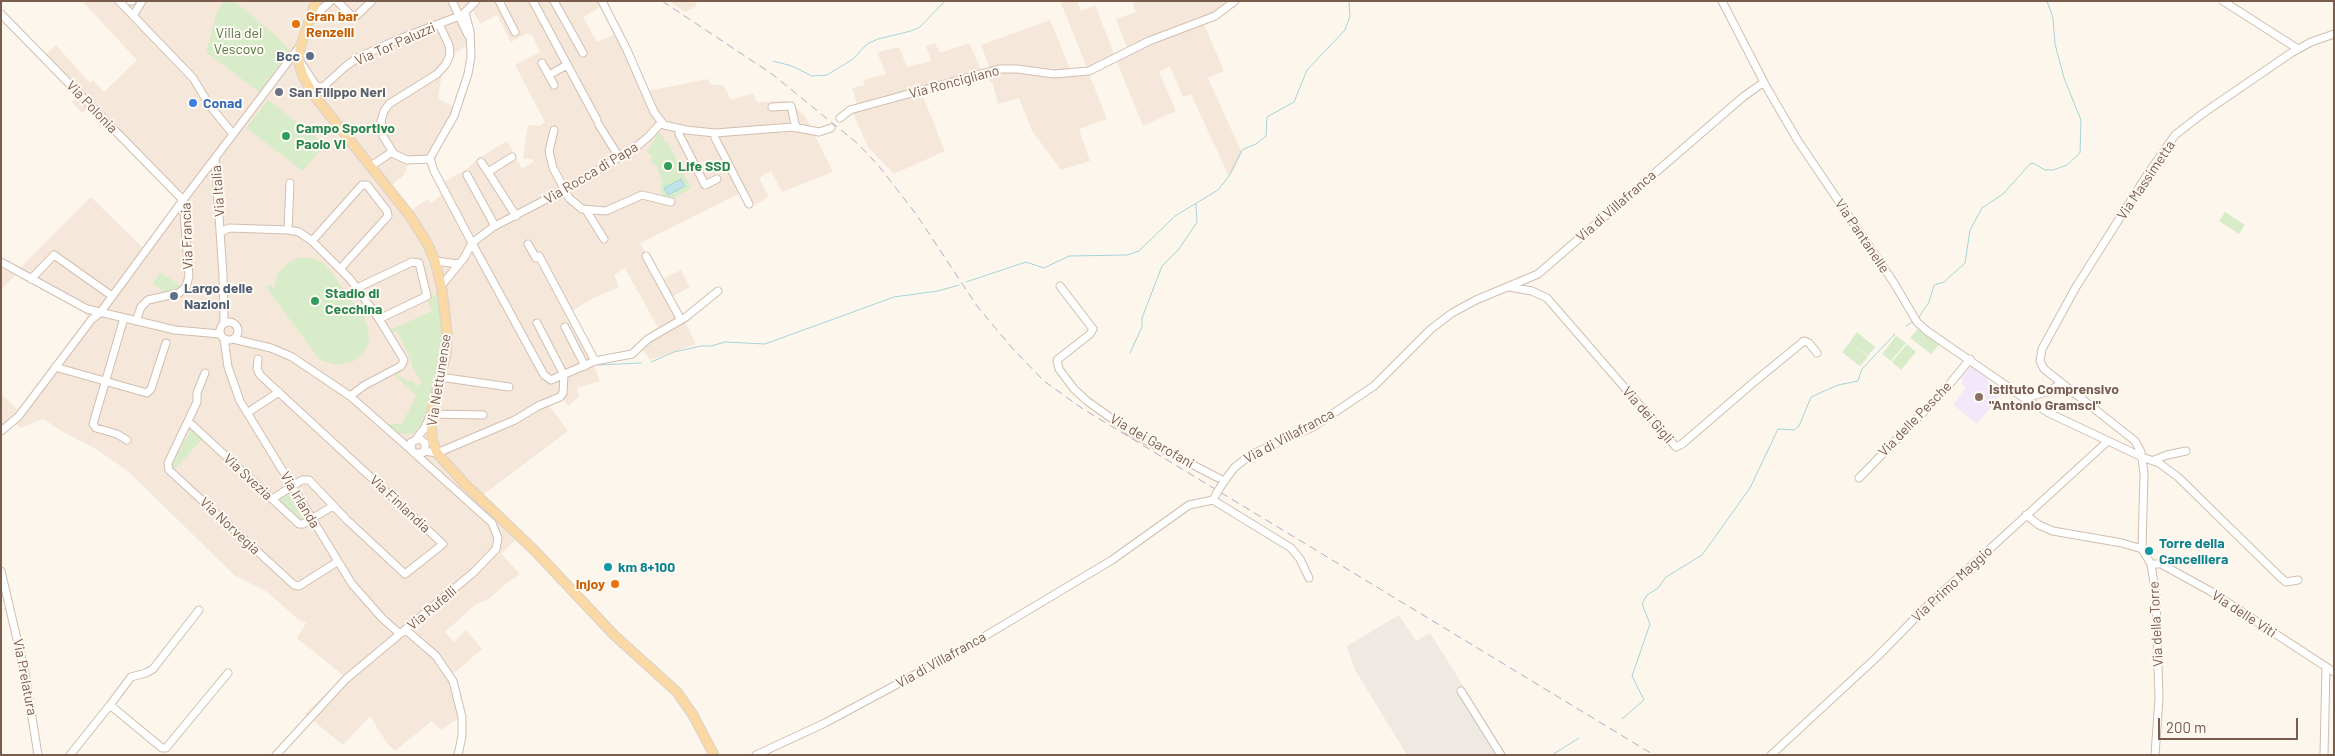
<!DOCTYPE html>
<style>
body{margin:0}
#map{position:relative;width:2335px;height:756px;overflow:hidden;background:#fdf6ec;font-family:Barlow,sans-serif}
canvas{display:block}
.frame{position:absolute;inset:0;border:2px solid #7a5c4d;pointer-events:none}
.scale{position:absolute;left:2158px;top:718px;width:140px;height:22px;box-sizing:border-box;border:2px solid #7a5c4d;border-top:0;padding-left:6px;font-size:15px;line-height:18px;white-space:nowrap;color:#7a5c4d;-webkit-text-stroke:4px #fffaf3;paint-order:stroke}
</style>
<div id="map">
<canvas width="2335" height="756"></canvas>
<div class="frame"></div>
<div class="scale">200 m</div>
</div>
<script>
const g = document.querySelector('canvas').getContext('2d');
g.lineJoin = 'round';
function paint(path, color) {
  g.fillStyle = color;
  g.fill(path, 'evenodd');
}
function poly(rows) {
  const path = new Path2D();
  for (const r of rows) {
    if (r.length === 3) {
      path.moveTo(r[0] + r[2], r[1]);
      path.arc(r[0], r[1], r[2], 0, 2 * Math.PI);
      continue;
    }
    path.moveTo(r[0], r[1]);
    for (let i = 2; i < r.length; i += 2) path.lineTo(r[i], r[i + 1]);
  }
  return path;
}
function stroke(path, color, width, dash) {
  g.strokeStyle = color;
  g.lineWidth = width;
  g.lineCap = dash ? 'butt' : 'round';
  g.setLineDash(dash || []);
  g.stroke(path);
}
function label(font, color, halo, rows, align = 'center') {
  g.font = font + ' Barlow,sans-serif';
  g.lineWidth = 4;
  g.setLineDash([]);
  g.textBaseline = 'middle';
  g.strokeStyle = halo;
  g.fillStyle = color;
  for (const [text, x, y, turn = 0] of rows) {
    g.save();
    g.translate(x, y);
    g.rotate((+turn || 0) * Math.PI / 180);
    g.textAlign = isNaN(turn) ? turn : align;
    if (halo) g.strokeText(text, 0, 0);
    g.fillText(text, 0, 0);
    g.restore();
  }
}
paint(poly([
 [82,1,604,1,606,4,583,17,597,42,620,32,648,91,708,79,711,85,723,85,731,100,753,93,757,102,787,101,805,116,833,172,782,192,771,171,759,178,769,197,749,208,741,193,640,243,662,279,681,270,690,287,672,297,696,344,650,360,639,344,658,328,625,268,614,275,619,287,591,299,571,312,599,363,594,366,600,381,577,388,579,397,568,406,562,397,548,404,568,431,484,494,523,533,501,554,520,574,504,585,490,598,475,605,445,632,454,642,466,630,482,649,453,674,465,714,441,730,432,721,395,751,386,742,370,716,343,745,305,714,344,676,297,638,306,623,298,619,267,592,234,575,129,472,96,449,65,433,43,419,21,428,17,425,21,407,83,327,87,318,84,312,19,278,19,269,91,197,143,248,178,201,88,108,82,113,72,102,78,97,42,58,56,45,90,83,93,80,104,92,137,60],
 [473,11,480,24,497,15,511,42,528,33,529,36,532,35,540,52,515,65,545,122,540,126,528,125,523,158,534,160,534,162,522,168,507,141,476,160,466,170,438,185,443,194,431,203,428,199,411,210,392,185,404,175,408,164,435,161,438,149,457,119,461,110,438,99,442,74,449,65,452,54,475,42,470,13],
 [669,1,695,1,697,6,685,12],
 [1060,1,1077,1,1081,11,1095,5,1115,56,1127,48,1116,19,1136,12,1132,1,1239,1,1218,19,1204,24,1224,71,1208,78,1242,153,1232,173,1228,175,1191,94,1183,97,1170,66,1159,72,1176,111,1143,126,1117,62,1089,74,1107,119,1079,129,1090,161,1061,170,1032,131,1019,98,998,104,993,84,985,77,922,94,945,151,894,174,868,147,850,107,857,104,852,88,865,85,863,80,886,74,877,52,899,47,907,67,931,61,926,46,935,43,940,53,969,43,982,71,990,69,981,45,1050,20,1071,71,1087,68],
 [1,265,17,274,1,289],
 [1,394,19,411,1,428]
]), '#f5e8da');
paint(poly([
 [1399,615,1416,641,1430,633,1464,687,1457,692,1497,755,1407,755,1354,668,1347,646]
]), '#efe9e4');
paint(poly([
 [1971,366,1988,376,1987,381,2005,390,1977,424,1953,405,1966,387,1961,383,1963,380,1960,378]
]), '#f3e8fa');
paint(poly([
 [225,1,234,1,274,34,290,51,259,92,206,52,217,11],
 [268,100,325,144,303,171,246,128],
 [658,132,662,135,665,142,667,141,691,188,671,200,664,199,660,190,662,189,660,185,663,183,656,165,651,162,652,156,647,152],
 [2225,212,2245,225,2239,234,2219,221],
 [296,258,312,258,325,264,362,314,368,327,369,341,364,352,354,361,336,365,320,360,266,287,270,284,274,289,278,273,288,263],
 [160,272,182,287,164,292,153,283],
 [437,294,443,330,440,360,422,424,413,434,400,434,386,424,402,424,416,396,394,374,401,370,398,375,410,382,412,380,417,386,422,383,411,365,413,364,397,331,392,333,390,330,432,311,427,299],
 [1918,328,1939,345,1931,354,1910,338],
 [1857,332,1875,347,1868,356,1850,342],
 [1896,336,1906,343,1891,361,1882,354],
 [1850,342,1868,357,1860,366,1842,352],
 [1907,344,1916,352,1901,370,1892,362],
 [188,429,192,429,202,439,174,470,171,467,190,431],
 [288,491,291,495,289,496,302,516,307,519,300,522,278,500]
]), '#d8ecc9');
const water = poly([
 [681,179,685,186,668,195,664,188,681,179]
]);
paint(water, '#bfe3e8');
stroke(water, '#a5d3da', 1);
stroke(poly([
 [773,61,792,66,812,76,827,75,853,59,867,44,878,39,911,31,920,27,945,1],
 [966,282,1026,262,1044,268,1069,256,1127,255,1139,251,1175,216,1218,190,1229,176,1242,150,1256,144,1266,136,1267,117,1294,102,1307,70,1345,30,1350,16,1349,1],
 [1919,317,1929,302,1934,285,1944,282,1965,263,1970,230,1982,208,2003,194,2030,164,2033,163,2045,170,2053,170,2067,165,2080,153,2081,120,2064,78,2055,44,2053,18,2047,1],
 [1906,326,1914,321],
 [1130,353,1142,327,1142,318,1162,266,1179,249,1197,222,1196,204],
 [651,362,674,352,701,346,711,346,725,342,765,344,894,297,938,291,959,285],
 [598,365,641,363],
 [1622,719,1644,700,1632,676,1650,624,1642,604,1647,595,1658,588,1666,577,1702,555,1750,488,1778,429,1794,430,1799,426,1811,397,1838,385,1858,381,1862,369,1895,334],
 [1552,755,1579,738]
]), '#a5d3da', 1);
const minor = poly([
 [119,1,193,78,210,106,233,134],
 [130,1,132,1],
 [337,1,354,18,372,1],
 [452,1,468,35],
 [499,1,515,32],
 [533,1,597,120],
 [554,1,583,53],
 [602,1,627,50,654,112,664,125,686,130,715,133,793,127,819,132,831,128],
 [1722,1,1767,88,1798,141,1894,283,1917,322,1927,331,2024,398,2047,392,2062,383],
 [2223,1,2298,49],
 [133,16,142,1],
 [310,19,331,1],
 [299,60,316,86,323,87,346,66,359,57,399,39,462,15,476,1],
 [542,63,554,85],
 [549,75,567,65],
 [772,107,791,106,796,128],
 [840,118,850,110,999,69,1017,69,1054,74,1089,71,1149,41,1215,16,1235,1],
 [661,123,648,137,635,148,564,190,493,227,472,243,544,375,551,380,595,361,632,354,648,339,686,317,718,291],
 [599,125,619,157],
 [679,129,679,134,705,185,717,179],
 [554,130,549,151,553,168,569,198,582,209,606,211,642,195,671,202],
 [715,133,715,138,749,204],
 [512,157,488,172,516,216],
 [430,159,407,160,394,154,383,136,381,121,384,111,389,104,437,74,446,64,450,55,449,45,439,24],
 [481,162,488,172],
 [371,166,392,152],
 [467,175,495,226],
 [586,210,604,239],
 [288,230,290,183],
 [221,232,229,228,288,230,299,232,312,241,350,279,379,319,404,360,401,366,365,385,350,396],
 [312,241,362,185,367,185,387,211,388,216,340,269],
 [528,244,536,258,539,256,595,361],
 [646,256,681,320],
 [435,261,459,264],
 [1,262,87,309,175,330,220,334],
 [31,279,54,255,112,296],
 [441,286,464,258,472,243,434,171,430,158,454,116,468,74,471,57,470,31,465,13],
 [1060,286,1093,329,1090,334,1057,360,1059,369,1074,389,1087,401,1132,433,1224,481],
 [1509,287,1532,291,1547,298,1676,447,1682,444,1754,382,1804,341,1809,343,1817,353],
 [357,288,412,262,419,263,427,296,379,319],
 [124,318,93,424,96,428,117,434,127,440],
 [136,321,141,307,148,300,179,293,186,287,189,276,183,200,215,158],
 [229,331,9],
 [224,323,223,275,215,158,300,46],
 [537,323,564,375],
 [565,327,585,366],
 [224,339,228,367,240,401,352,584,382,618,400,634],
 [233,339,271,348,292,357,350,396,411,450],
 [258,359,257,369,260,375,443,544,405,574,347,520,309,480,302,480,272,499],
 [55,367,147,393,151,389,166,343],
 [205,373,197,393,197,402,168,463,169,470,294,585,299,586,337,562],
 [440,377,509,387],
 [2024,398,2049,413,2142,457,2159,463,2178,477,2279,576,2286,582,2298,580],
 [247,413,279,392],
 [188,421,299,524,303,524,333,506],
 [1,431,18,417,92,319,100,313,183,200,1,14],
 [416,439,424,429,431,414,483,415],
 [424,451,437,453,515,420,538,406,560,397,563,393,564,375],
 [2154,460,2167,455,2186,451],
 [1859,478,1944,391,1970,359],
 [1223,483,1234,468,1250,455,1313,427,1374,386,1431,329,1452,313,1476,300,1538,274,1743,97,1764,82],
 [1213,500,1291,548,1300,559,1309,578],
 [2026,515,2039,525,2053,531,2122,543,2142,549],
 [2151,564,2161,564,2210,591,2334,672],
 [1,571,25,673,38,755],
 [406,630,436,656,453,681,462,717,462,736,458,755],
 [1461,691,1501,755],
 [110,705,131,677,146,673,153,669,199,610],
 [70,755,110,705,162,748,166,748,228,673],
 [276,755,346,679,474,572,496,549,498,538,492,523,412,451,411,442,420,439,425,443,425,448,423,453,415,453],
 [756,755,825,723,970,645,1112,560,1189,505,1213,500,1216,494],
 [1771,755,1877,657,1925,608,2108,441],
 [2155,755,2159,698,2156,596,2151,564,2142,549,2144,473,2141,452,2135,441,2044,369,2040,361,2042,349,2076,287,2149,172,2175,135,2202,114,2291,53,2311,42,2334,34],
 [2324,755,2326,667]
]);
const major = poly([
 [316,1,300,48,299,64,303,76,313,94,410,216,427,243,435,261,442,290,447,332,446,354,431,414,432,438,437,453,465,484,535,551,614,635,677,692,693,715,714,755]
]);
stroke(minor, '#d1beb0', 9);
stroke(major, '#dad1cd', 11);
stroke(minor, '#fff', 7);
stroke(major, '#fbd9a5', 9);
stroke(poly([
 [662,1,772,74,857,143,878,165,916,214,977,306,1013,349,1044,381,1083,409,1654,755]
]), '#b9a8c9', 1, [8, 5]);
const minorBridge = poly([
 [1216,494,1223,483]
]);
stroke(minorBridge, '#d1beb0', 9, []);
stroke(minorBridge, '#fff', 7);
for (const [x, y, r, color] of [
 [296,24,5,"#e8710a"],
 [310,56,5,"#5c6f8a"],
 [279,92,5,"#6b7280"],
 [193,103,5,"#3f7fe0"],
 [286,136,5,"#2e9e5b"],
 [668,166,5,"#2e9e5b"],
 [174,296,5,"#5c6f8a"],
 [315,301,5,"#2e9e5b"],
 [1979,397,5,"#8d6e63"],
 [2149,551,5,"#0f9aa8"],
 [608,567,5,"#0f9aa8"],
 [615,584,5,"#e8710a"]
]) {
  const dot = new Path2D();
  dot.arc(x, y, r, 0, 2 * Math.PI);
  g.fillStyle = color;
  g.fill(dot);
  stroke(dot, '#fffaf3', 2);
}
label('bold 14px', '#c56008', '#fffaf3', [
 ["Gran bar",306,16],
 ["Renzelli",306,32],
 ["Injoy",605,584,"right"]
], 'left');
label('14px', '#537a41', '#fffaf3', [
 ["Villa del",239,33],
 ["Vescovo",239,49]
]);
label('14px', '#7a5c4d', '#fffaf3', [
 ["Via Tor Paluzzi",395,44,-24],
 ["Via Roncigliano",954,82,-15],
 ["Via Polonia",92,107,46],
 ["Via Rocca di Papa",591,173,-31],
 ["Via Massimetta",2146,180,-56],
 ["Via Italia",218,191,-94],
 ["Via di Villafranca",1616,206,-41],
 ["Via Francia",187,236,-92],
 ["Via Pantanelle",1862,236,56],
 ["Via Nettunense",439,380,-81],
 ["Via dei Gigli",1648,415,49],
 ["Via delle Pesche",1915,419,-46],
 ["Via di Villafranca",1289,436,-28],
 ["Via dei Garofani",1152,441,30],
 ["Via Svezia",248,477,43],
 ["Via Irlanda",300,500,59],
 ["Via Finlandia",400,504,43],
 ["Via Norvegia",230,526,43],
 ["Via Primo Maggio",1952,584,-43],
 ["Via Rufelli",432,608,-40],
 ["Via delle Viti",2244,614,33],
 ["Via della Torre",2156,624,-93],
 ["Via di Villafranca",941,660,-29],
 ["Via Prelatura",25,677,79]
]);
label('bold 14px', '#4e5e75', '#fffaf3', [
 ["Bcc",300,56],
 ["Largo delle",184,288,"left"],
 ["Nazioni",184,304,"left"]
], 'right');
label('bold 14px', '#5b616d', '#fffaf3', [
 ["San Filippo Neri",289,92]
], 'left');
label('bold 14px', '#366cbe', '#fffaf3', [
 ["Conad",203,103]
], 'left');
label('bold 14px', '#27864d', '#fffaf3', [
 ["Campo Sportivo",296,128],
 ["Paolo VI",296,144],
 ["Life SSD",678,166],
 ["Stadio di",325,293],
 ["Cecchina",325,309]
], 'left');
label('bold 14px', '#785e54', '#fffaf3', [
 ["Istituto Comprensivo",1989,389],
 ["\"Antonio Gramsci\"",1989,405]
], 'left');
label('bold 14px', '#0d838f', '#fffaf3', [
 ["Torre della",2159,543],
 ["Cancelliera",2159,559],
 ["km 8+100",618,567]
], 'left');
</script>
